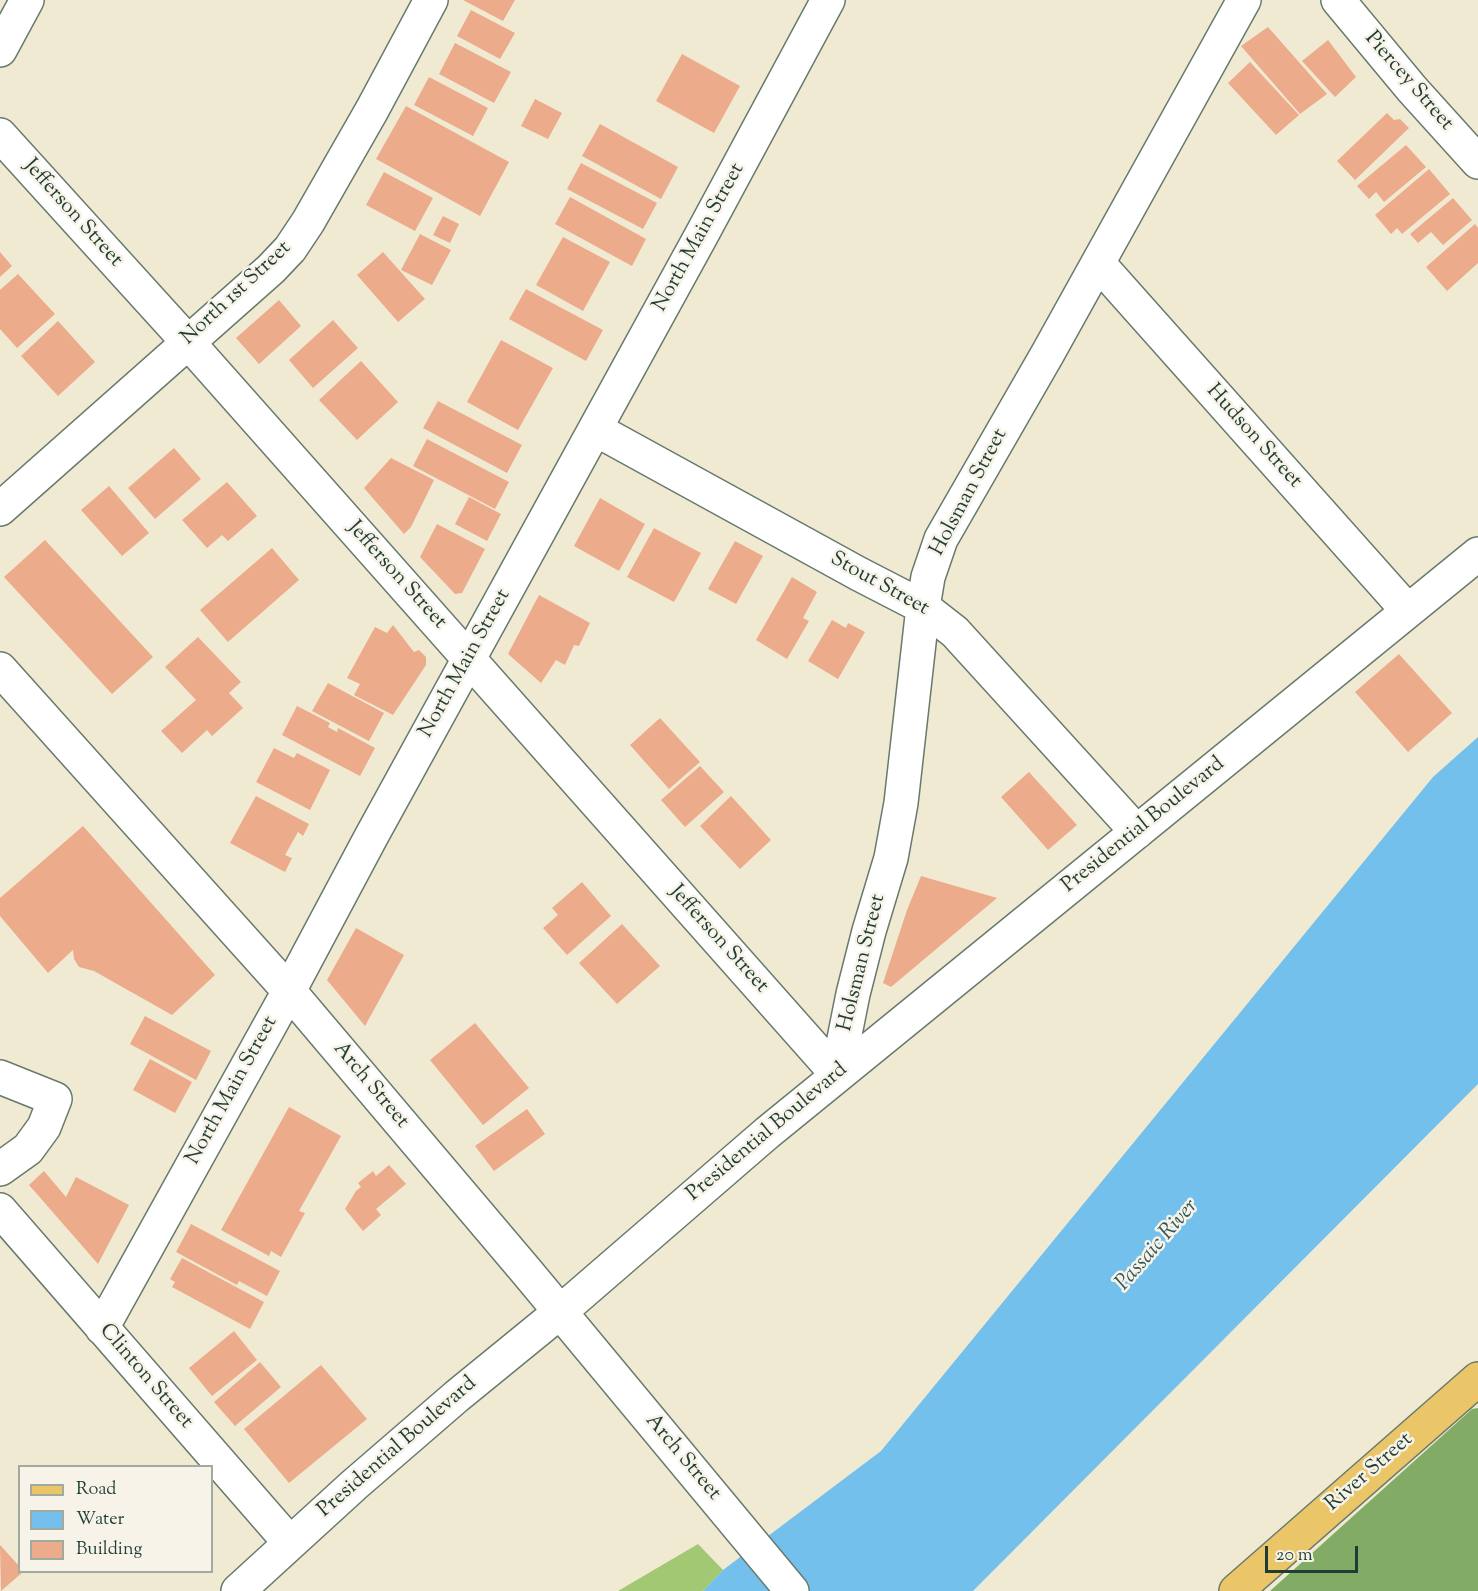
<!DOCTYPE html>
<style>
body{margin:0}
#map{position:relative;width:1478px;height:1591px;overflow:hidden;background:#f1ead3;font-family:"Sorts Mill Goudy",serif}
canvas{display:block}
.legend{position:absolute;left:18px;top:1465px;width:195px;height:108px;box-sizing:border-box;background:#f7f3e8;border:2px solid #a1aaa0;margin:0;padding:8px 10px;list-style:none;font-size:18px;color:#1f3d34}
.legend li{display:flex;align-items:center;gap:12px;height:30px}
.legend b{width:30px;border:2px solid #a1aaa0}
.scale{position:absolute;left:1265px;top:1546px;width:93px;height:27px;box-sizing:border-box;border:3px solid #1f3d34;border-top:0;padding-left:8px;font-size:18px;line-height:21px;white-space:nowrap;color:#1f3d34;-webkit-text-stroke:4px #f7f3e8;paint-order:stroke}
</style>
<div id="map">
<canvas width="1478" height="1591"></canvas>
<ul class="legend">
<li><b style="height:8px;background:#ebc669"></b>Road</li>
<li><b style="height:16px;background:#73c0ed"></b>Water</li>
<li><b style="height:16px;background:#ecab8b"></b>Building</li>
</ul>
<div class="scale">20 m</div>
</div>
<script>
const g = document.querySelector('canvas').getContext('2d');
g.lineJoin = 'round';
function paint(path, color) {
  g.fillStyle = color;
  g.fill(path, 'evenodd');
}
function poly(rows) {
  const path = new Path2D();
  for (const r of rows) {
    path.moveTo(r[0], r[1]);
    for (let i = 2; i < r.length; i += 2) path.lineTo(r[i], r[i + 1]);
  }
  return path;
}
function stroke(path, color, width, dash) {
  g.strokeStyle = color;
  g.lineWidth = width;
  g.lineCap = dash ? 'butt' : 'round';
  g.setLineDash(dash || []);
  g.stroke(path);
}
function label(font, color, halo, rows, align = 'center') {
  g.font = font + ' "Sorts Mill Goudy",serif';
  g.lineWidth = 5;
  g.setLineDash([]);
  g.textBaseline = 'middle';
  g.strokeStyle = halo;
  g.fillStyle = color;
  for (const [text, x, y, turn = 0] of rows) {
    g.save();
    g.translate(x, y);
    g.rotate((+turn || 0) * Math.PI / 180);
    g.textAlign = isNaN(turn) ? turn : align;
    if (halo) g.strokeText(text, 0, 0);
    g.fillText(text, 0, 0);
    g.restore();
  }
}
paint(poly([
 [698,1544,723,1570,703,1591,618,1591]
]), '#a3c873');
paint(poly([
 [1478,1408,1478,1591,1270,1591,1472,1409]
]), '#82ac65');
paint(poly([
 [1478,737,1478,1084,973,1591,703,1591,723,1570,881,1451,1433,777]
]), '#73c0ed');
paint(poly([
 [463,0,515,0,503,21],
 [471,10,515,33,500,59,457,36],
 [1268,27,1327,94,1300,114,1241,46],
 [1328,40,1356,77,1335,97,1302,61],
 [455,43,511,72,494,103,439,74],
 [682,54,740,86,714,133,656,101],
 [1250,62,1299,115,1276,135,1228,83],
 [429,77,488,108,473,136,414,105],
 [535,99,562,113,548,139,521,126],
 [406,106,509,162,480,216,376,159],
 [1387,113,1394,120,1400,119,1409,128,1355,180,1337,161],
 [600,124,678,167,661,199,582,156],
 [1406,145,1426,167,1384,202,1376,192,1369,199,1357,186],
 [581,163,657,203,643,229,567,189],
 [1429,169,1450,194,1402,234,1397,228,1391,234,1375,215],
 [384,172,433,198,415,231,366,205],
 [570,197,646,239,632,266,555,224],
 [1453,198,1472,220,1443,245,1431,232,1418,243,1410,234],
 [443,216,459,224,450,243,433,235],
 [1475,224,1478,228,1478,263,1447,291,1426,267],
 [420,234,451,250,432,285,401,270],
 [563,237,610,262,583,311,536,285],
 [0,252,12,266,0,277],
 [383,252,425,299,398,322,357,275],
 [18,274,55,314,17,348,0,329,0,290],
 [526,289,603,330,586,361,509,319],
 [279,300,301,326,259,364,236,338],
 [333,320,358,348,313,388,289,360],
 [58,321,95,362,58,396,21,356],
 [501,340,553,368,518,430,467,402],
 [361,361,398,402,357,440,319,400],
 [438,401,522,445,507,473,423,428],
 [427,439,509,482,495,509,413,466],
 [174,448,201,479,155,519,128,488],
 [391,458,434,480,411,527,404,534,364,488],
 [227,482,257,516,228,541,222,535,207,548,182,520],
 [109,486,149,533,122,556,81,510],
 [469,497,501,514,487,541,455,524],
 [600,498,645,524,619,571,574,546],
 [437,524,485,549,462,593,455,594,420,557],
 [654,528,701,553,674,602,627,577],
 [45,540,153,657,112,694,4,577],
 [735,541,763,556,736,604,708,589],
 [272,548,299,580,228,642,200,610],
 [792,577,817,592,803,618,809,621,787,659,756,640],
 [539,595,590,623,579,646,574,645,565,665,556,660,541,683,508,654],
 [832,620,846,628,848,623,865,632,838,679,808,661],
 [393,625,414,652,419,650,426,657,426,665,393,715,354,695,360,684,347,678,375,627,387,633],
 [198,637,241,682,229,693,243,708,212,736,207,730,182,753,161,731,196,700,165,667],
 [1399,654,1452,713,1408,752,1355,692],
 [328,683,384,713,369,741,312,711],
 [297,706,330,723,328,727,337,732,338,728,375,748,360,776,282,735],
 [660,718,700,762,669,789,630,745],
 [274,748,294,758,297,753,330,770,310,810,256,782],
 [700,766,724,792,685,827,661,800],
 [1029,772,1077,825,1048,850,1001,797],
 [256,796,309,824,303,836,298,832,285,855,292,858,285,872,230,843],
 [731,796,771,840,740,869,700,826],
 [83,826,215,975,172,1015,94,971,79,967,74,959,73,950,48,973,0,916,0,898],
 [921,876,997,898,891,987,883,983,907,910],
 [582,882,611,916,567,955,543,928,558,915,552,908],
 [622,924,660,966,617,1004,579,963],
 [356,928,404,955,365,1026,327,980],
 [145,1016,211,1051,196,1080,130,1044],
 [475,1023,529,1088,483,1125,430,1060],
 [150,1059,192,1082,175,1113,133,1090],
 [289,1107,341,1136,299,1211,305,1213,281,1257,271,1251,269,1256,221,1230],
 [527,1109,545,1134,494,1171,475,1146],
 [389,1165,406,1184,376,1209,381,1215,363,1231,345,1209,356,1191,361,1187,358,1183,373,1171,376,1176],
 [44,1171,66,1197,76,1177,129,1205,98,1264,29,1185],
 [191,1224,280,1271,267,1296,239,1281,237,1285,176,1252],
 [182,1258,264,1302,250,1329,172,1287,175,1282,170,1279],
 [234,1331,257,1360,212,1396,189,1368],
 [260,1362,281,1387,235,1426,214,1402],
 [321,1365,367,1419,289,1483,244,1429],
 [0,1545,20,1567,20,1572,23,1572,1,1591]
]), '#ecab8b');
const minor = poly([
 [1338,0,1412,89,1478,162],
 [0,50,27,0],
 [0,135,187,341,837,1074],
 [1098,263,1408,611],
 [595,429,859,574,923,607,955,632,1137,832],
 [0,509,271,269,290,249,308,222,372,110,431,0],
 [0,669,289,991,527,1272,792,1591],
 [837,1074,853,994,869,931,891,858,901,803,923,607,928,577,941,539,1048,353,1244,0],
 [0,1077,55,1099,44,1127,28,1149,0,1169],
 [0,1210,290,1543],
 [102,1328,289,991,371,837,701,236,828,0],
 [238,1591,354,1485,457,1396,560,1312,767,1133,1478,554]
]);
const major = poly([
 [1236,1591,1478,1379]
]);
stroke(minor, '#687a6c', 36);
stroke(major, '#687a6c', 36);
stroke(minor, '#fff', 33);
stroke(major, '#ebc669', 33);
label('21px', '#1f3d34', '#f7f3e8', [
 ["Piercey Street",1408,82,49],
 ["Jefferson Street",72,214,48],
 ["North Main Street",700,238,-61],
 ["North 1st Street",237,294,-43],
 ["Hudson Street",1253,437,48],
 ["Holsman Street",970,493,-62],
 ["Jefferson Street",396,576,48],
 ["Stout Street",879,585,29],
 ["North Main Street",466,664,-61],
 ["Presidential Boulevard",1144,826,-39],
 ["Jefferson Street",718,940,48],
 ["Holsman Street",863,963,-76],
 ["Arch Street",370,1086,50],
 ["North Main Street",233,1091,-61],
 ["Presidential Boulevard",768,1133,-40],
 ["Clinton Street",145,1377,49],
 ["Presidential Boulevard",398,1448,-41],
 ["Arch Street",682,1458,50],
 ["River Street",1370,1473,-41]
]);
label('italic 22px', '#305759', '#f7f3e8', [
 ["Passaic River",1158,1246,-49]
]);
</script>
